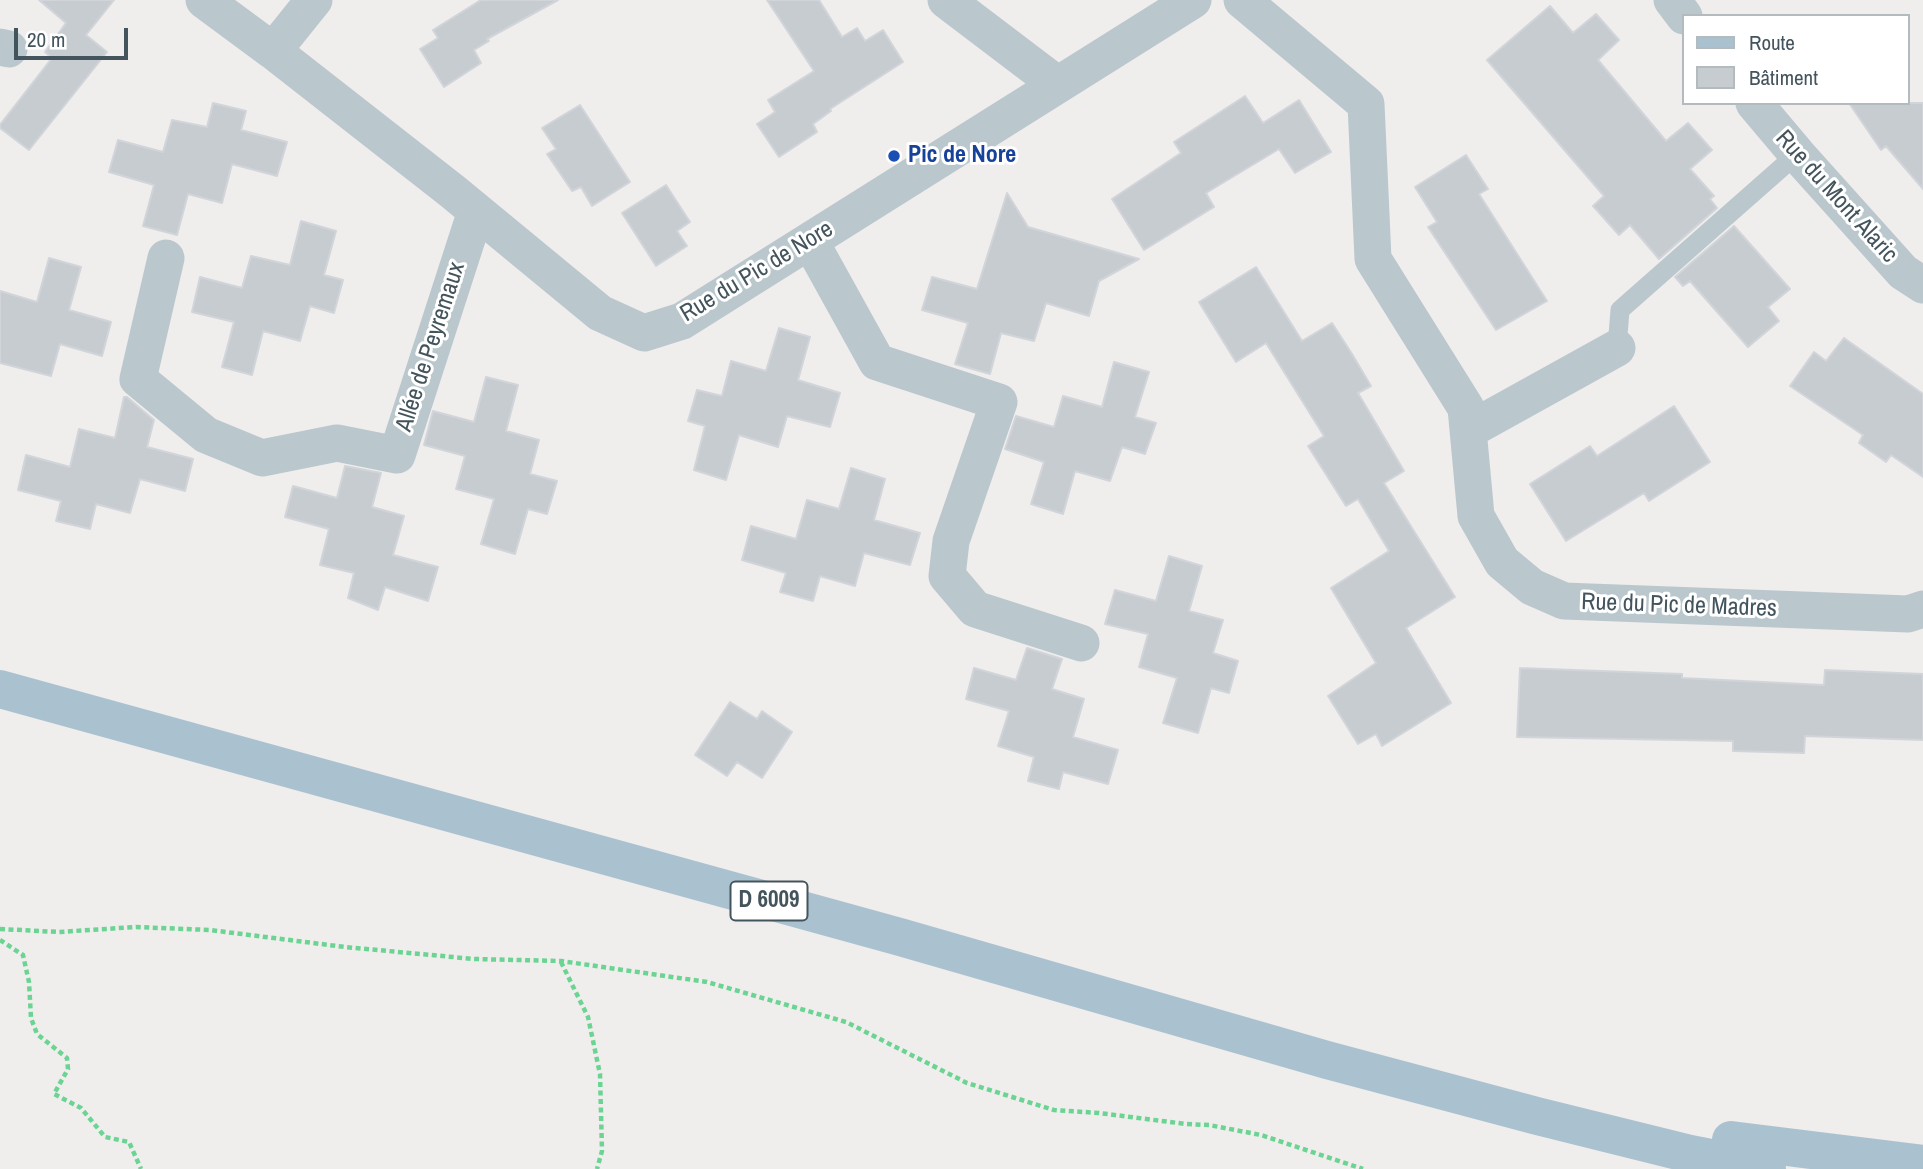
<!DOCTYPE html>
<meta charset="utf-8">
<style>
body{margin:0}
#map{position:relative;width:1923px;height:1169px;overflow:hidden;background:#f0eded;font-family:"Archivo Narrow",sans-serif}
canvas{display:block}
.legend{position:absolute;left:1682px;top:14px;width:228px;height:91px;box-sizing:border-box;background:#fff;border:2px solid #b4bbbe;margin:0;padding:9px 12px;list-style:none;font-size:21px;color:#44545d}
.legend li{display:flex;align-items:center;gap:14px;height:35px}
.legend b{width:35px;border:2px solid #b4bbbe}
.scale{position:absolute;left:14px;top:28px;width:114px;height:32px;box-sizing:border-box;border:4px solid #44545d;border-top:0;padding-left:9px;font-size:21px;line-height:24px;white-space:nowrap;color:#44545d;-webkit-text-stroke:5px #fff;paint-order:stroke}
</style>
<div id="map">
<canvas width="1923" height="1169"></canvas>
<ul class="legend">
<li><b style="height:9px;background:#aac2d0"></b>Route</li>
<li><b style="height:19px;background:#c7ccd1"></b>Bâtiment</li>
</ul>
<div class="scale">20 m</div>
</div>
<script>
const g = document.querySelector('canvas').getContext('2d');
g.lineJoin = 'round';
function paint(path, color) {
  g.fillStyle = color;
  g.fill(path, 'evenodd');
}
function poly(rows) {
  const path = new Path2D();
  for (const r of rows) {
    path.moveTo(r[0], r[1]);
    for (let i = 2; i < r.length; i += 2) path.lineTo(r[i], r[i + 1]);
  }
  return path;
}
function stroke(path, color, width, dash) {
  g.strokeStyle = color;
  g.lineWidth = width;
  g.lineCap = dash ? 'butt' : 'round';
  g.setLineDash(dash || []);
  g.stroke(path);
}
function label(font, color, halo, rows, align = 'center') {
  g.font = font + ' "Archivo Narrow",sans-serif';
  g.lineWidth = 6;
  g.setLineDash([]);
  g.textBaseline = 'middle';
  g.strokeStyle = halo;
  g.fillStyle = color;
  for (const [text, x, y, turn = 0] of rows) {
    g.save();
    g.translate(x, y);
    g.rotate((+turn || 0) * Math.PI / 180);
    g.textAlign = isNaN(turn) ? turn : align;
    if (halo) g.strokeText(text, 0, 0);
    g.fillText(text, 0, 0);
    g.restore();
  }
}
const building = poly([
 [39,0,114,0,86,35,107,52,29,150,0,128,0,125,52,58,45,52,66,23,39,0],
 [481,0,558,0,487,39,489,41,474,50,481,63,444,87,420,49,438,38,433,30,481,0],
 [767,0,819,0,842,37,857,28,865,41,883,30,903,62,830,109,831,111,813,124,817,132,779,157,757,124,775,112,768,100,814,71,767,0],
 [1550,6,1573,33,1596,14,1619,40,1598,60,1666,141,1688,123,1712,150,1690,169,1714,196,1710,199,1717,208,1659,259,1630,225,1619,235,1593,206,1604,196,1487,60,1550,6],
 [1245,96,1263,123,1299,100,1331,152,1295,173,1279,149,1206,193,1214,207,1144,250,1112,199,1181,153,1174,142,1245,96],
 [213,103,246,111,241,130,287,142,277,176,232,164,222,203,188,194,177,235,143,226,154,185,109,172,118,140,163,152,172,120,207,127,213,103],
 [1849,103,1923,103,1923,189,1886,146,1881,150,1849,103],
 [580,105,630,182,592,206,581,187,572,191,547,154,556,149,542,128,580,105],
 [1466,155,1488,189,1479,194,1547,301,1496,330,1428,227,1437,222,1415,187,1466,155],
 [666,185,690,222,677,231,687,246,656,266,622,213,666,185],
 [1007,193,1028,227,1139,259,1099,281,1089,316,1046,303,1034,341,1001,333,990,374,955,364,968,323,922,310,932,277,977,289,1007,193],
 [301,221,336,231,324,275,343,280,334,313,310,306,300,341,263,331,252,375,222,367,234,322,192,312,200,277,242,288,251,256,290,265,301,221],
 [1734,226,1790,289,1768,307,1779,321,1748,347,1690,281,1683,286,1675,277,1734,226],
 [49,258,81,267,69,310,111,322,102,356,60,344,51,376,0,363,0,291,37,302,49,258],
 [1256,267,1302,341,1332,323,1352,354,1371,386,1358,393,1404,471,1384,483,1455,597,1406,628,1451,703,1382,746,1376,734,1358,744,1328,696,1376,663,1331,588,1389,551,1358,499,1346,506,1308,446,1324,436,1266,343,1236,362,1199,302,1256,267],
 [779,328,810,337,798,380,840,393,830,427,787,416,778,447,739,435,726,480,694,470,705,426,688,421,697,390,722,396,731,361,766,371,779,328],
 [1844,338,1923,394,1923,477,1891,455,1886,462,1859,443,1863,435,1790,386,1814,352,1826,361,1844,338],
 [1114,362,1149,372,1135,417,1156,423,1145,454,1122,447,1110,481,1075,471,1063,514,1031,504,1044,462,1005,449,1016,416,1054,427,1063,396,1102,407,1114,362],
 [486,377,518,385,506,431,539,440,530,474,557,481,547,514,528,509,515,554,481,544,494,499,456,489,465,456,424,445,433,411,474,422,486,377],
 [124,397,127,397,154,420,147,447,193,459,185,491,140,479,130,513,96,504,90,529,56,521,61,501,18,490,26,455,70,467,79,429,115,438,124,397],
 [1674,406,1710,462,1649,501,1644,493,1566,541,1530,484,1590,446,1597,456,1674,406],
 [345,466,381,473,372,507,404,516,393,555,438,567,428,601,385,587,378,610,348,598,354,573,320,565,329,529,285,517,293,486,337,498,345,466],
 [851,468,885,479,874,520,920,533,910,565,864,553,855,586,820,576,813,601,780,592,786,573,742,560,751,526,796,539,807,500,839,509,851,468],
 [1169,556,1202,566,1189,611,1223,620,1213,653,1238,661,1229,693,1211,688,1198,733,1163,723,1177,678,1139,667,1148,634,1105,624,1115,590,1156,601,1169,556],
 [1027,648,1062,659,1052,689,1084,699,1073,737,1118,750,1108,784,1063,772,1059,789,1028,781,1034,757,998,746,1009,711,966,699,974,668,1016,680,1027,648],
 [1520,668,1682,674,1682,678,1824,685,1825,670,1923,674,1923,740,1805,736,1804,753,1733,751,1733,741,1517,737,1520,668],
 [730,702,757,719,762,711,792,732,762,778,737,762,727,776,695,755,730,702]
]);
paint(building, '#c7ccd1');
stroke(building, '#d1d5da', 2);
stroke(poly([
 [0,929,59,932,136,927,210,930,345,947,474,959,561,961,707,982,846,1022,967,1083,1054,1110,1099,1113,1186,1124,1209,1125,1261,1135,1363,1169],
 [0,940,23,955,29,982,31,1018,37,1034,67,1058,68,1069,54,1094,81,1108,105,1137,129,1142,141,1169],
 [561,962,588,1017,600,1074,602,1151,597,1169]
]), '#6bd493', 4.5, [5, 3.5]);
stroke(poly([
 [1617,348,1620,310,1797,154]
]), '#bac8ce', 19);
stroke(poly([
 [204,0,273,51,452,191,600,313,644,333,682,321,1193,0],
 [946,0,1058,85],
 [1242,0,1366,104,1373,259,1466,408,1476,516,1502,562,1532,587,1564,601,1908,614,1923,609],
 [1672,0,1684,16],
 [0,47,9,49],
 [273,51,314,0],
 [1754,103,1797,154,1903,272,1923,285],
 [810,241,877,362,999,402,951,541,947,576,975,609,1081,643],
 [166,258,138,379,206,435,262,458,337,443,397,455,476,211],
 [1469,430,1617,348]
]), '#bac8ce', 37);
stroke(poly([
 [0,689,900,937,1327,1060,1537,1116,1690,1154,1767,1169],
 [1731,1140,1923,1164]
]), '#aac2d0', 38);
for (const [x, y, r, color] of [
 [894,156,7,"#1a4fb4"]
]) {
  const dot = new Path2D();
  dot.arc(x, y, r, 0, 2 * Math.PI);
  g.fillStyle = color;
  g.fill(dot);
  stroke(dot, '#fff', 2.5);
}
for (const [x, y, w] of [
 [769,901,77]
]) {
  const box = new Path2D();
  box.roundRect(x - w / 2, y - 19.5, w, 39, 5);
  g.fillStyle = '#fff';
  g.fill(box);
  stroke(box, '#44545d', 2);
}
label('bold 23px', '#44545d', null, [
 ["D 6009",769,901]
]);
label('bold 24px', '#164399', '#fff', [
 ["Pic de Nore",908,156]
], 'left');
label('24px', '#44545d', '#fff', [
 ["Rue du Mont Alaric",1836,197,48],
 ["Rue du Pic de Nore",757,272,-31],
 ["Allée de Peyremaux",431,347,-72],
 ["Rue du Pic de Madres",1679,606,2]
]);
</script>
